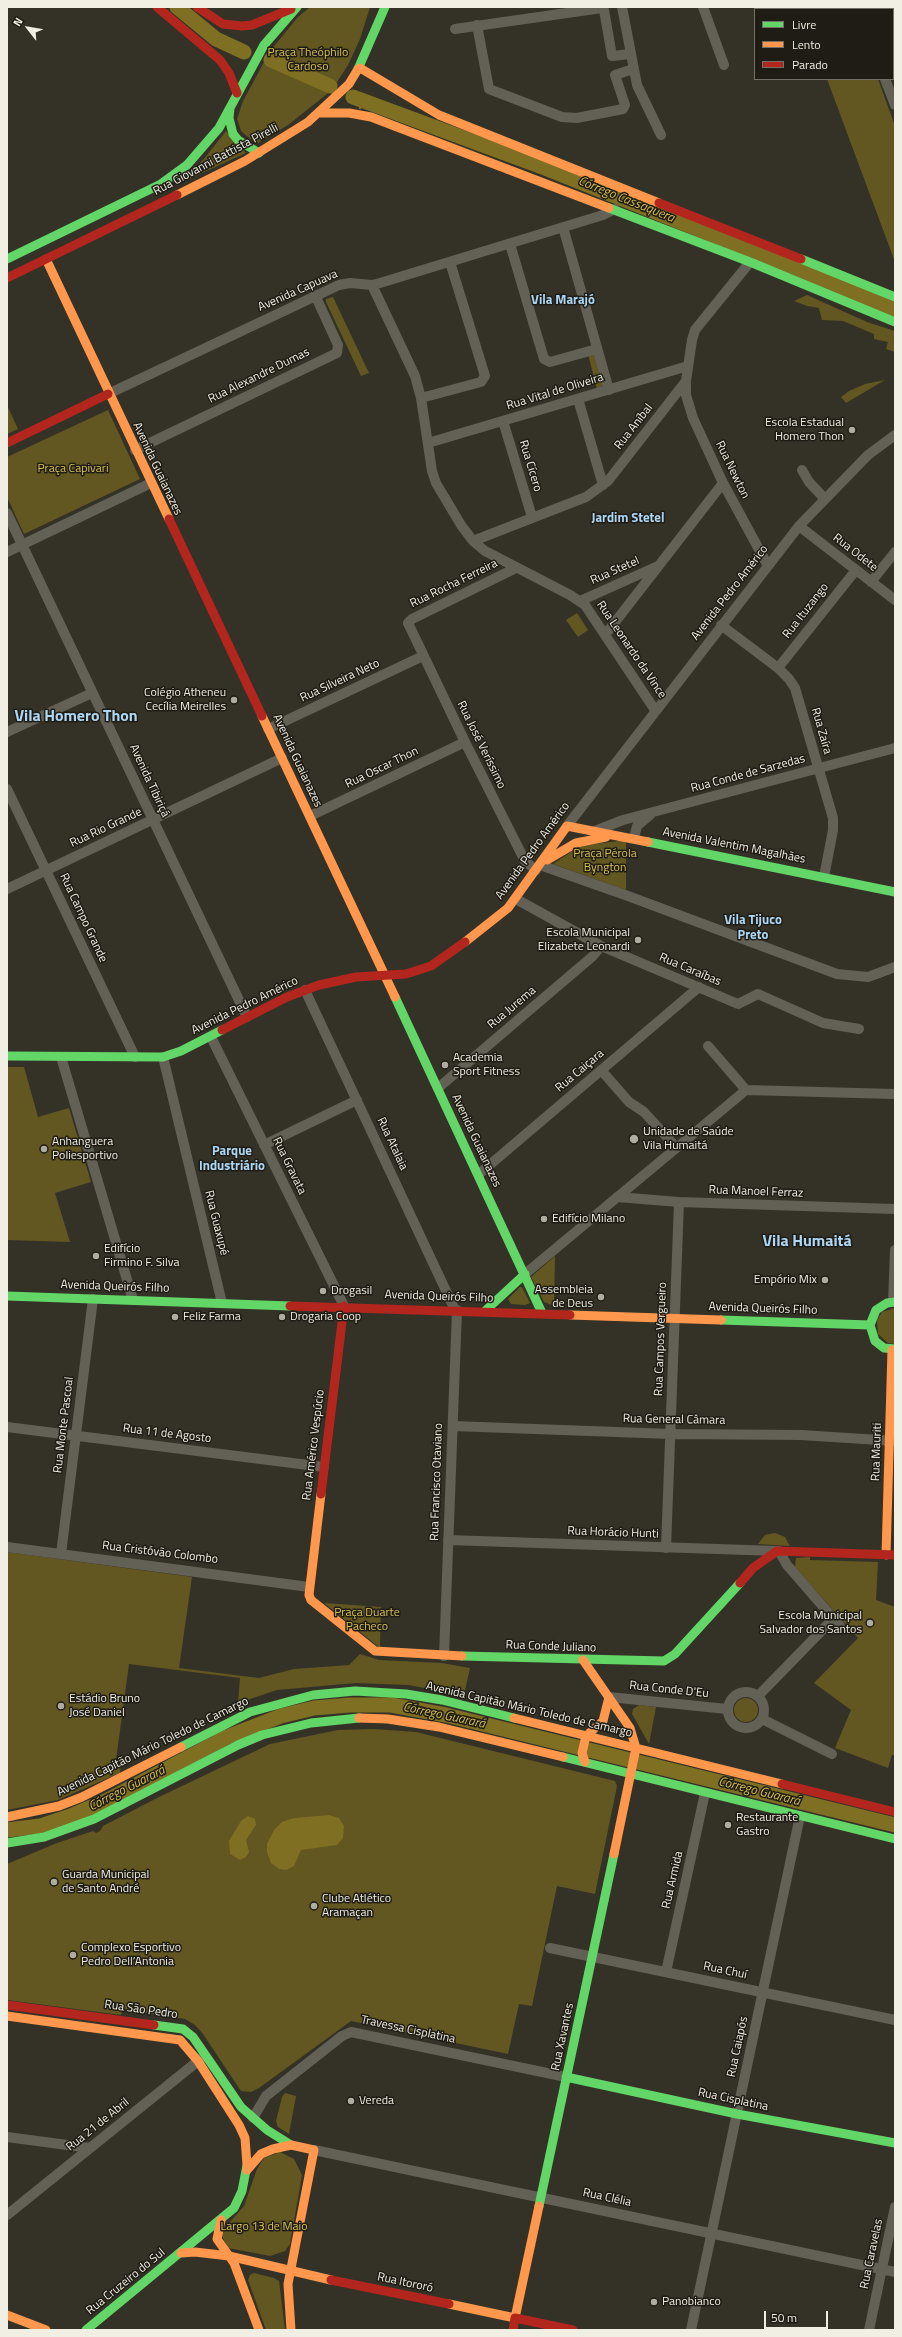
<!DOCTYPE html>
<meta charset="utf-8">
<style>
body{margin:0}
#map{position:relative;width:902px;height:2337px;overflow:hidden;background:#343227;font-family:"Titillium Web",sans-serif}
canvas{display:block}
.frame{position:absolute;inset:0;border:8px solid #f1eee3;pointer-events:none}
.legend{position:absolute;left:754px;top:8px;width:140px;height:72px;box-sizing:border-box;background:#1e1c14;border:1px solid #727067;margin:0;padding:5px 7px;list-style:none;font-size:12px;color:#f1eee3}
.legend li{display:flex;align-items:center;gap:8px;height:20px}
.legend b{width:20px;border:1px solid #727067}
.north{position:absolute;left:8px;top:8px;width:40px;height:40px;-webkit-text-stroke:3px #1e1c14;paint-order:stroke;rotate:301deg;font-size:11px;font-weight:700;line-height:16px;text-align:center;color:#f1eee3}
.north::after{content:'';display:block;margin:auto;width:14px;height:18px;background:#f1eee3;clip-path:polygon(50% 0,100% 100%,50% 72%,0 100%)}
.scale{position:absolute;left:764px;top:2311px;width:64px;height:18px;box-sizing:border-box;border:2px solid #f1eee3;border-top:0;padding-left:5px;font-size:12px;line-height:14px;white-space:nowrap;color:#f1eee3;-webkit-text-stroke:3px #1e1c14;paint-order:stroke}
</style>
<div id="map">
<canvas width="902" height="2337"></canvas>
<div class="frame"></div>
<ul class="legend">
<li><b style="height:5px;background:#63d668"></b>Livre</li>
<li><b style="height:5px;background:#ff974d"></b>Lento</li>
<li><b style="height:5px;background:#b3261e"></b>Parado</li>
</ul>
<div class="north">N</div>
<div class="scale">50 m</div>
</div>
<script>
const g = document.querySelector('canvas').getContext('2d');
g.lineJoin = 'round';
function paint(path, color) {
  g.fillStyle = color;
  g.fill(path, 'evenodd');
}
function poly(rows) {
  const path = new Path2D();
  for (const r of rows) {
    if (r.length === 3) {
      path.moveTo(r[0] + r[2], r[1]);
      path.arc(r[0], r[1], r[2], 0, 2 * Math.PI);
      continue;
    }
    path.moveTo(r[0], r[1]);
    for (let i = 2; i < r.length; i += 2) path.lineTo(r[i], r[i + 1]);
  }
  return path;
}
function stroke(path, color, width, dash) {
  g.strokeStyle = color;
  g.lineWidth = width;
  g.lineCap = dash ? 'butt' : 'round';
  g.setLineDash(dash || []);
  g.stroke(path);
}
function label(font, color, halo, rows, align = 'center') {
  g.font = font + ' "Titillium Web",sans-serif';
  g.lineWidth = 3;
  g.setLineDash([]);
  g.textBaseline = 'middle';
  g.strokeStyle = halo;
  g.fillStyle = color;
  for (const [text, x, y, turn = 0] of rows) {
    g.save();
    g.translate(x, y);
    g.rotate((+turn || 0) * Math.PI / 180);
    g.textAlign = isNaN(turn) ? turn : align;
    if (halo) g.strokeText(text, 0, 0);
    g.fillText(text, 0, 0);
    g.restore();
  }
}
paint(poly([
 [310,7,370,7,360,39,348,65,332,90,288,125,258,143,254,142,241,131,237,119,243,101,270,51,298,17],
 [870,7,895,7,895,76,893,71,893,9,870,9],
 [827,79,878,79,895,126,895,262],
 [226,131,246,153,178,184,203,160],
 [807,295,867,322,895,331,895,352,886,349,888,342,874,339,874,334,843,321,822,320,819,308,807,306,794,301],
 [333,297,369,373,361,376,326,302,326,299],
 [595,353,604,385,597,389,588,354],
 [885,380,846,403,841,397,849,391,865,384],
 [7,405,18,429,7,434],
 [108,410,140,479,24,534,7,497,7,457],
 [577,613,588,630,578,637,566,620],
 [626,840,626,890,553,864,580,846],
 [7,1067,24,1067,38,1117,69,1108,91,1182,55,1193,70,1242,7,1240],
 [555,1256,554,1306,544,1302,531,1277],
 [520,1287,522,1287,530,1303,525,1305,511,1304,508,1299],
 [895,1308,895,1344,888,1343,878,1334,877,1320,882,1312],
 [775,1533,785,1537,790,1546,758,1544,765,1535],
 [7,1552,192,1577,179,1668,259,1678,294,1669,349,1665,360,1654,379,1660,442,1663,470,1668,464,1695,408,1685,356,1683,277,1690,238,1703,240,1678,129,1664,116,1760,121,1761,120,1773,58,1800,7,1810],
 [810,1557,810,1560,878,1562,876,1600,895,1607,895,1755,892,1755,888,1768,835,1748,851,1710,814,1683,858,1638,795,1567,796,1558],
 [324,1603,381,1607,380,1648],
 [746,1710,12],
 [639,1705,656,1707,649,1744,632,1714,633,1709],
 [374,1729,416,1732,615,1781,617,1786,595,1894,557,1886,532,2006,519,2004,508,2054,351,2021,259,2088,251,2092,241,2091,203,2034,195,2025,185,2019,122,2009,121,2015,7,2000,7,1864,57,1843,93,1831,96,1833,100,1831,103,1826,159,1797,270,1744,338,1730],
 [285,2093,296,2096,289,2134,278,2127,276,2121,282,2097],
 [280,2152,294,2159,302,2175,290,2244,285,2251,270,2256,228,2248,221,2234,222,2231,244,2206,257,2169,264,2158],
 [254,2273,274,2278,279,2281,285,2330,266,2330,248,2280,250,2275]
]), '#625621');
paint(poly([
 [329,1815,339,1818,344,1826,343,1838,337,1845,301,1850,294,1866,286,1870,279,1869,271,1863,267,1852,267,1844,274,1830,282,1822,294,1818],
 [248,1816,255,1819,256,1825,246,1840,249,1852,246,1857,240,1860,230,1854,229,1841,241,1821]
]), '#7f6f23');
stroke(poly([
 [360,108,362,102]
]), '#7f6f23', 2.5);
stroke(poly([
 [177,7,216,39,244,52],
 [271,60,330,86],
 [353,97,545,168,798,269,895,310],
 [7,1830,40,1826,73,1815,108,1800,227,1737,281,1716,314,1708,350,1705,391,1705,446,1715,895,1825]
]), '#7f6f23', 15);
stroke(poly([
 [622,7,637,85,661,135],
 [703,7,724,65],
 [859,7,860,9],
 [477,25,489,89,562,117,577,118,623,109,625,105,615,75,633,69],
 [455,29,602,8,604,10,612,56,630,54],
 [885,79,895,105],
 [563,227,609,390],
 [510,244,544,359,550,362,597,349],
 [372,285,415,376,421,398,432,471,436,483,461,525,473,541,485,551,570,595,585,605,655,710],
 [686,381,686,395,693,418,723,483,768,566],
 [108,394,339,285,350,283,372,285,380,283,603,215,615,209],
 [421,398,481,382,485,376,450,262],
 [578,399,603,485],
 [503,421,532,517],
 [428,443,688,366],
 [135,450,337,353,338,345,315,295],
 [802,470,809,482,825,499],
 [7,513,247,1017],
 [799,526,895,600],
 [473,541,586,497,608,481,686,381,692,340,695,330,750,262],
 [7,552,151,483],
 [516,568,412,619,408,623,465,742,525,861,536,870],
 [871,582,895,552],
 [580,601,658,566],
 [721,625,778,668,789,679,795,688,833,818,833,830,824,877],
 [605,635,723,483],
 [778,668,856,570],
 [268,729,423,656],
 [7,732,92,693],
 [7,789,135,1057],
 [310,816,465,742],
 [567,826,799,526,868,455,895,435],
 [595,831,623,820,895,748],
 [634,838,637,826,650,815],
 [540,865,628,896,837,974,868,977,895,967],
 [7,889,282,758],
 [516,899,601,946,738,1004,758,994,823,1023,859,1029],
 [305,990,455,1310],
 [211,1037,344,1306],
 [708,1046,746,1090],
 [61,1057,133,1300],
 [163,1057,222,1303],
 [601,1070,629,1102,644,1112,676,1147],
 [438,1088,593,956,601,946],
 [264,1145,357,1100],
 [479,1174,699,987],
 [617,1197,679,1202,895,1209],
 [525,1274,746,1090,895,1094],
 [893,1302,895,1250],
 [453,1426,671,1434,801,1435,895,1441],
 [7,1427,324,1467],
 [448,1540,777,1551],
 [7,1547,309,1587],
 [666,1548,679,1202],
 [779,1551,787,1565,840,1626],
 [61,1554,93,1299],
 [444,1656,457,1310],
 [746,1710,18],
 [758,1696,834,1618],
 [609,1697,727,1709],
 [762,1719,832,1754],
 [550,1948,895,2020],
 [666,1972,705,1793],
 [253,2118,266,2096,342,2036,351,2032,566,2077],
 [7,2137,90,2148],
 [314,2150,895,2272],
 [7,2215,203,2057],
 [691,2330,800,1816],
 [869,2330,895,2207]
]), '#636055', 10);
stroke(poly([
 [358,69,385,7],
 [230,108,229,118,233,134,238,140,259,153],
 [609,208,750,262,895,322],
 [7,259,161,184,187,165,219,128,264,45,297,7],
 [801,259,895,297],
 [648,842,895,892],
 [395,997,542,1313],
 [7,1056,163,1057,181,1051,222,1030],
 [7,1296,290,1306],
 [895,1302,887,1303,876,1310,870,1325,875,1341,884,1348,895,1349],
 [485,1311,525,1274],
 [721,1320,870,1325],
 [462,1656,664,1661,675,1654,740,1583],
 [181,1747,250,1712,313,1695,355,1691,406,1694,442,1700,514,1718],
 [563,1757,895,1839],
 [7,1843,44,1837,94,1819,238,1745,262,1735,311,1723,359,1718],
 [154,2025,183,2029,193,2037,241,2107,267,2130,291,2145],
 [566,2077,737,2114,895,2143],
 [539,2206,614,1854],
 [86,2330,234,2208,242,2191,247,2165]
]), '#63d668', 9);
stroke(poly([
 [360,68,439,115,659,203],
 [319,113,349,113,371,117,609,208],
 [177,195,245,161,308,122,349,84,358,69],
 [46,259,169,519],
 [262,716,395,997],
 [547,860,576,843,606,837],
 [465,942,508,908,567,826,648,842],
 [570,1315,721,1320],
 [321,1494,309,1595,311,1600,375,1651,462,1656],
 [886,1555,892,1350],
 [583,1660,630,1728,636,1748,614,1854],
 [359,1718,388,1719,439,1727,563,1757],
 [514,1718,782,1784],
 [585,1762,582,1753,586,1736,603,1721,609,1697],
 [7,1817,59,1806,82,1797,181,1747],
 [7,2016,180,2040,198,2061,239,2125,245,2138,247,2165],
 [247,2170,261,2154,273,2149,291,2145,314,2150,288,2284,291,2330],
 [221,2220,217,2239,234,2263,259,2330],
 [181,2253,195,2252,229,2256,331,2280],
 [449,2304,515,2318,539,2206],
 [7,2315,46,2330]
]), '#ff974d', 9);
stroke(poly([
 [157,7,220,60,229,73,237,93],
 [197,7,223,24,242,26,252,25,291,9],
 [659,203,801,259],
 [7,278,177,195],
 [7,443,108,394],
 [169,519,262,716],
 [222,1030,287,997,319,985,356,977,406,974,431,966,465,942],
 [290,1306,570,1315],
 [321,1494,344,1306],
 [740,1583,753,1568,777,1551,895,1555],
 [782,1784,895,1812],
 [7,2005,154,2025],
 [331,2280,449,2304],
 [513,2330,515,2318,573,2330]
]), '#b3261e', 9);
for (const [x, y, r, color] of [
 [852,430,4,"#afaca1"],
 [234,700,4,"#afaca1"],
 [638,940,4,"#afaca1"],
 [445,1065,4,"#afaca1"],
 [634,1139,5,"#afaca1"],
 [44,1149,4,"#afaca1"],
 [544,1219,4,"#afaca1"],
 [96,1256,4,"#afaca1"],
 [825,1280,4,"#afaca1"],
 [323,1291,4,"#afaca1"],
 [601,1297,4,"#afaca1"],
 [175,1317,4,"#afaca1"],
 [282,1317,4,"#afaca1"],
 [870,1623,4,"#afaca1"],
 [61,1706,4,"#afaca1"],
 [728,1825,4,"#afaca1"],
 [54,1882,4,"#afaca1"],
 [314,1906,4,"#afaca1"],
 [73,1955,4,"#afaca1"],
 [351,2101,4,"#afaca1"],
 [654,2302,4,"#afaca1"]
]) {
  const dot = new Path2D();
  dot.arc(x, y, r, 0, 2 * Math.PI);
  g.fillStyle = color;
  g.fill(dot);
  stroke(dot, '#1e1c14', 1.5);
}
label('12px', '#dac154', '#1e1c14', [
 ["Praça Theóphilo",308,53],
 ["Cardoso",308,67],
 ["Praça Capivari",73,469],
 ["Praça Pérola",605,854],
 ["Byngton",605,868],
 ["Praça Duarte",367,1613],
 ["Pacheco",367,1627],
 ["Largo 13 de Maio",264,2227]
]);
label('12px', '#f1eee3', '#1e1c14', [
 ["Rua Giovanni Battista Pirelli",216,160,-28],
 ["Avenida Capuava",298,291,-24],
 ["Rua Alexandre Dumas",259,376,-26],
 ["Rua Vital de Oliveira",555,392,-17],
 ["Rua Aníbal",634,427,-52],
 ["Rua Cícero",530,466,73],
 ["Avenida Guaianazes",157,469,65],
 ["Rua Newton",732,470,64],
 ["Rua Odete",855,553,38],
 ["Rua Stetel",615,571,-24],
 ["Rua Rocha Ferreira",454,584,-26],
 ["Avenida Pedro Américo",730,593,-52],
 ["Rua Ituzango",806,611,-52],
 ["Rua Leonardo da Vince",631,650,56],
 ["Rua Silveira Neto",340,681,-25],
 ["Rua Zaíra",821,731,74],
 ["Rua José Veríssimo",481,745,64],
 ["Avenida Guaianazes",297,761,65],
 ["Rua Oscar Thon",382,768,-26],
 ["Rua Conde de Sarzedas",748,774,-15],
 ["Avenida Tibiriçá",149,781,65],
 ["Rua Rio Grande",106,828,-25],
 ["Avenida Valentim Magalhães",734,846,11],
 ["Avenida Pedro Américo",533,851,-54],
 ["Rua Campo Grande",83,918,65],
 ["Rua Caraíbas",690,970,23],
 ["Avenida Pedro Américo",245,1006,-26],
 ["Rua Jurema",512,1008,-40],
 ["Rua Caiçara",580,1071,-40],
 ["Avenida Guaianazes",476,1141,65],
 ["Rua Atalaia",392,1144,65],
 ["Rua Gravata",289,1166,64],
 ["Rua Manoel Ferraz",756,1192,2],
 ["Rua Guaxupé",216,1223,76],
 ["Avenida Queirós Filho",115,1287,2],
 ["Avenida Queirós Filho",439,1297,2],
 ["Avenida Queirós Filho",763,1309,2],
 ["Rua Campos Vergueiro",661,1339,-88],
 ["Rua General Câmara",674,1420,1],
 ["Rua Monte Pascoal",64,1425,-83],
 ["Rua 11 de Agosto",167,1434,7],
 ["Rua Américo Vespúcio",314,1445,-83],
 ["Rua Mauriti",877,1452,-88],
 ["Rua Francisco Otaviano",437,1482,-88],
 ["Rua Horácio Hunti",613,1533,2],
 ["Rua Cristóvão Colombo",160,1553,7],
 ["Rua Conde Juliano",551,1647,2],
 ["Rua Conde D'Eu",669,1690,6],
 ["Avenida Capitão Mário Toledo de Camargo",529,1710,13],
 ["Avenida Capitão Mário Toledo de Camargo",153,1747,-26],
 ["Rua Armida",673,1880,-77],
 ["Rua Chuí",725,1971,12],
 ["Rua São Pedro",141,2010,8],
 ["Travessa Cisplatina",408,2030,12],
 ["Rua Xavantes",563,2037,-78],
 ["Rua Caiapós",738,2047,-78],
 ["Rua Cisplatina",733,2100,12],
 ["Rua 21 de Abril",98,2125,-39],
 ["Rua Clélia",607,2198,12],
 ["Rua Caravelas",872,2254,-78],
 ["Rua Cruzeiro do Sul",126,2282,-39],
 ["Rua Itororó",405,2283,12]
]);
label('12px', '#f1eee3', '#1e1c14', [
 ["Escola Estadual",844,423,"right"],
 ["Homero Thon",844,437,"right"],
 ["Colégio Atheneu",226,693,"right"],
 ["Cecília Meirelles",226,707,"right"],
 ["Escola Municipal",630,933,"right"],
 ["Elizabete Leonardi",630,947,"right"],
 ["Academia",453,1058],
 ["Sport Fitness",453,1072],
 ["Unidade de Saúde",643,1132],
 ["Vila Humaitá",643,1146],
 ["Anhanguera",52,1142],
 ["Poliesportivo",52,1156],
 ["Edifício Milano",552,1219],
 ["Edifício",104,1249],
 ["Firmino F. Silva",104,1263],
 ["Empório Mix",817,1280,"right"],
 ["Assembleia",593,1290,"right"],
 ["de Deus",593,1304,"right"],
 ["Drogasil",331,1291],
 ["Feliz Farma",183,1317],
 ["Drogaria Coop",290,1317],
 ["Escola Municipal",862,1616,"right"],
 ["Salvador dos Santos",862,1630,"right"],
 ["Estádio Bruno",69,1699],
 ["José Daniel",69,1713],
 ["Restaurante",736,1818],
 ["Gastro",736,1832],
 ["Guarda Municipal",62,1875],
 ["de Santo André",62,1889],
 ["Clube Atlético",322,1899],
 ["Aramaçan",322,1913],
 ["Complexo Esportivo",81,1948],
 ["Pedro Dell’Antonia",81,1962],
 ["Vereda",359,2101],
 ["Panobianco",662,2302]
], 'left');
label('italic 13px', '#d7bf51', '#1e1c14', [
 ["Córrego Cassaquera",626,200,22],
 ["Córrego Guarará",444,1716,12],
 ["Córrego Guarará",127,1789,-27],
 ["Córrego Guarará",759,1792,14]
]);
label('bold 13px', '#add7f4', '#1e1c14', [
 ["Vila Marajó",563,301],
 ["Jardim Stetel",628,519],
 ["Vila Tijuco",753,921],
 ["Preto",753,936],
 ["Parque",232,1152],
 ["Industriário",232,1167]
]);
label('bold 16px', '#add7f4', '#1e1c14', [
 ["Vila Homero Thon",76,717],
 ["Vila Humaitá",807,1242]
]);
</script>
